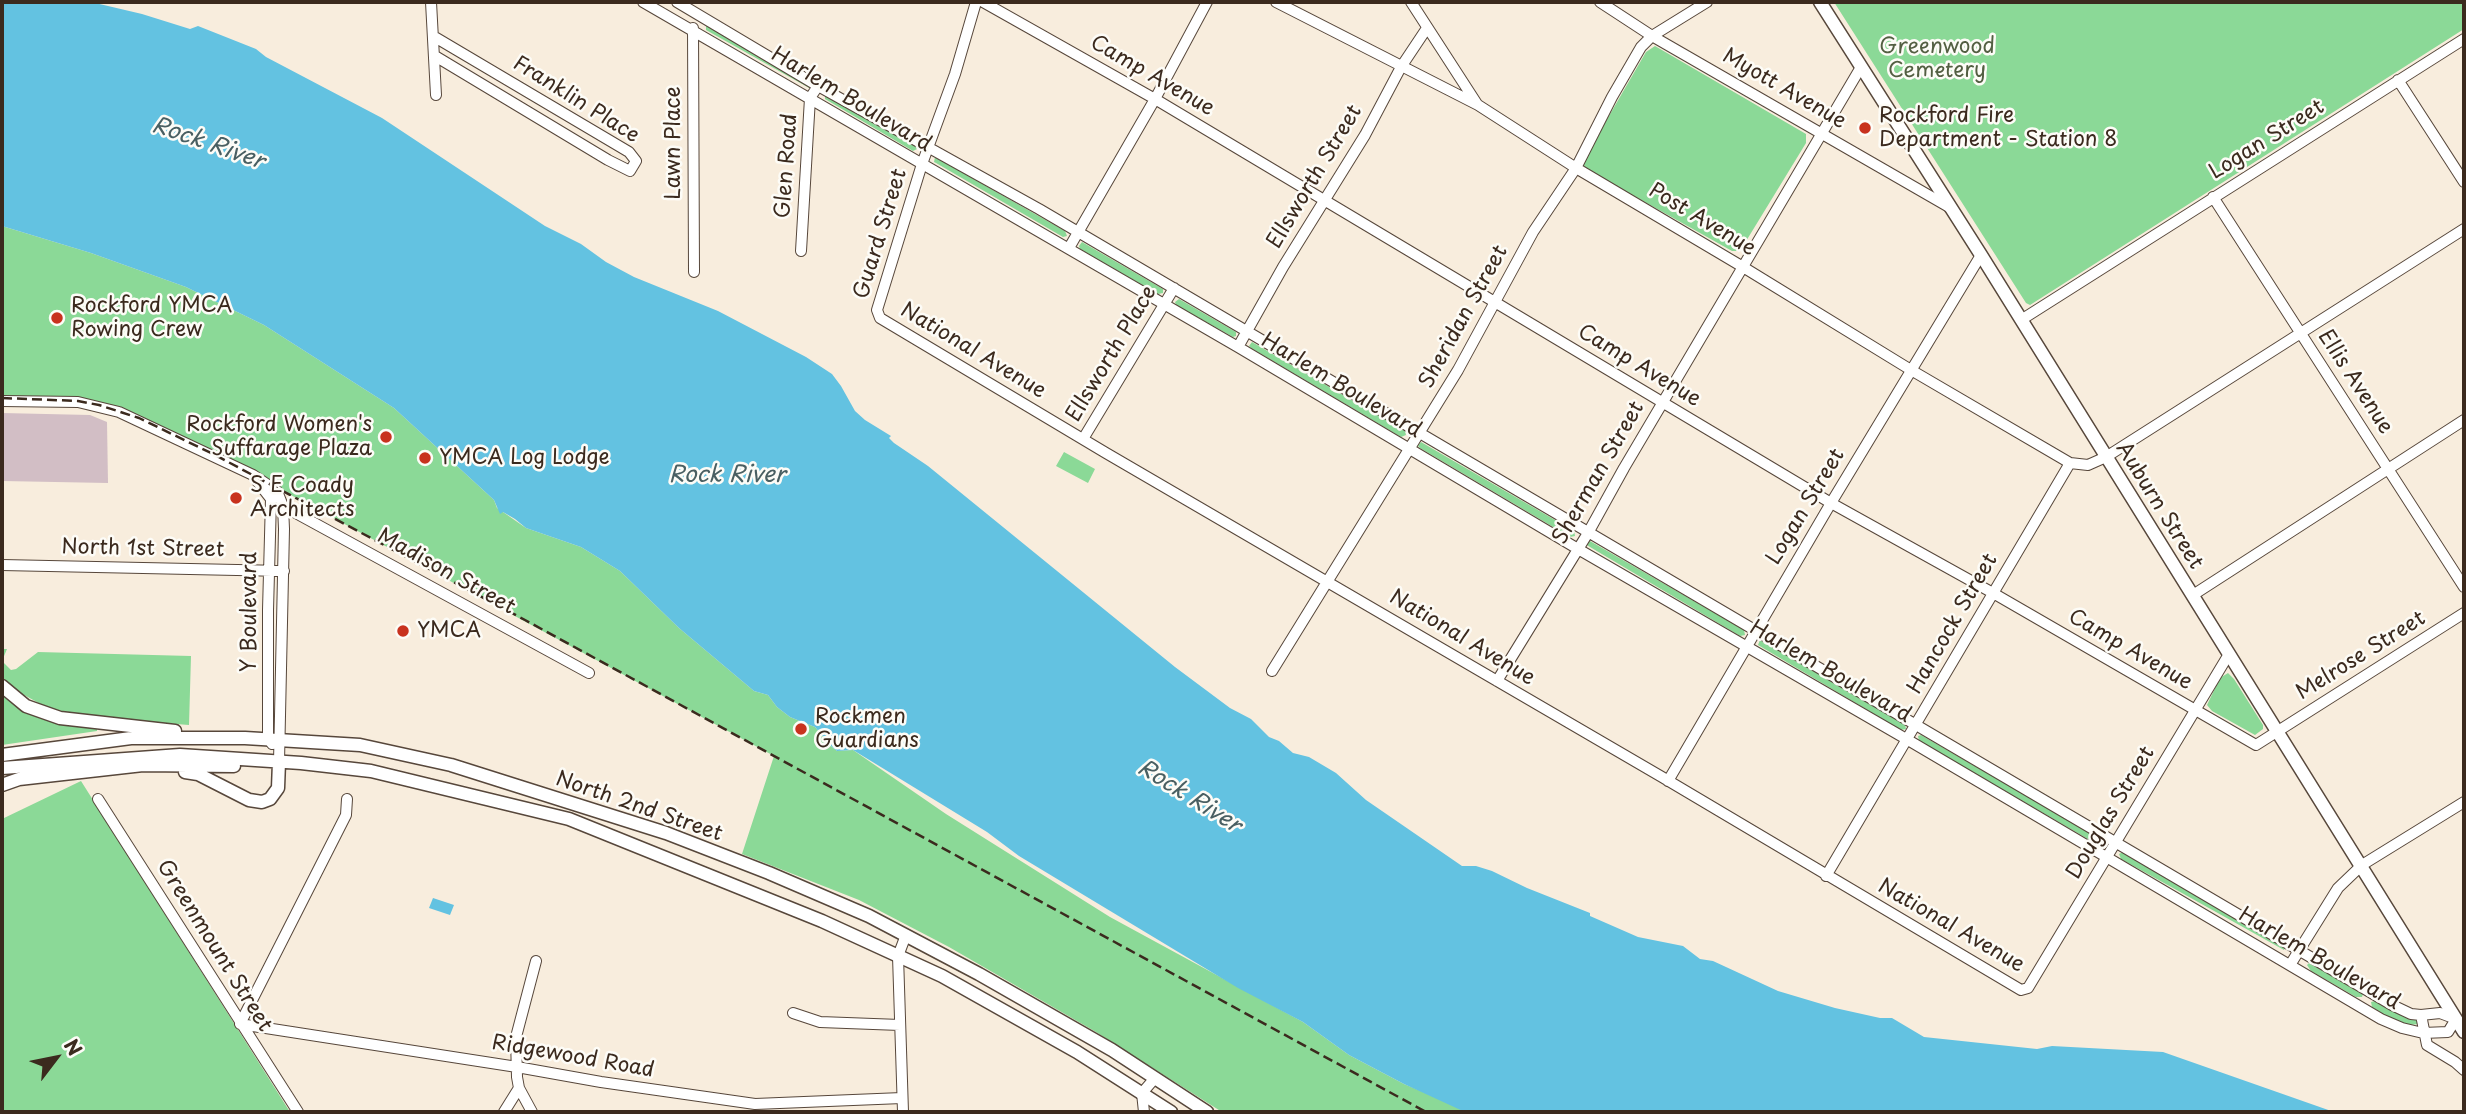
<!DOCTYPE html>
<style>
body{margin:0}
#map{position:relative;width:2466px;height:1114px;overflow:hidden;background:#f8eddd;font-family:"Playpen Sans",sans-serif}
canvas{display:block}
.frame{position:absolute;inset:0;border:4px solid #3b2a1e;pointer-events:none}
.north{position:absolute;left:21px;top:1023px;width:70px;height:70px;-webkit-text-stroke:5px #fdfcf7;paint-order:stroke;rotate:58deg;font-size:19px;font-weight:700;line-height:28px;text-align:center;color:#3b2a1e}
.north::after{content:'';display:block;margin:auto;width:24px;height:32px;background:#3b2a1e;clip-path:polygon(50% 0,100% 100%,50% 72%,0 100%)}
</style>
<div id="map">
<canvas width="2466" height="1114"></canvas>
<div class="frame"></div>
<div class="north">N</div>
</div>
<script>
const g = document.querySelector('canvas').getContext('2d');
g.lineJoin = 'round';
function paint(path, color) {
  g.fillStyle = color;
  g.fill(path, 'evenodd');
}
function poly(rows) {
  const path = new Path2D();
  for (const r of rows) {
    path.moveTo(r[0], r[1]);
    for (let i = 2; i < r.length; i += 2) path.lineTo(r[i], r[i + 1]);
  }
  return path;
}
function stroke(path, color, width, dash) {
  g.strokeStyle = color;
  g.lineWidth = width;
  g.lineCap = dash ? 'butt' : 'round';
  g.setLineDash(dash || []);
  g.stroke(path);
}
function label(font, color, halo, rows, align = 'center') {
  g.font = font + ' "Playpen Sans",sans-serif';
  g.lineWidth = 5;
  g.setLineDash([]);
  g.textBaseline = 'middle';
  g.strokeStyle = halo;
  g.fillStyle = color;
  for (const [text, x, y, turn = 0] of rows) {
    g.save();
    g.translate(x, y);
    g.rotate((+turn || 0) * Math.PI / 180);
    g.textAlign = isNaN(turn) ? turn : align;
    if (halo) g.strokeText(text, 0, 0);
    g.fillText(text, 0, 0);
    g.restore();
  }
}
paint(poly([
 [2,413,90,415,107,422,108,483,2,481]
]), '#d2bec5');
paint(poly([
 [1834,2,2464,2,2464,29,2030,305,2026,303],
 [706,25,812,86,811,89,706,30],
 [1655,46,1806,134,1806,143,1740,251,1732,251,1586,169,1583,164,1584,159,1646,52],
 [825,94,916,146,917,149,913,151,825,99],
 [935,157,1065,231,1067,236,1063,237,936,163,934,162],
 [2,226,91,253,186,287,264,325,394,408,494,500,497,508,503,512,526,528,581,547,620,571,679,628,754,691,768,695,777,707,790,717,815,727,832,747,837,751,853,750,946,814,1110,917,1303,1022,1349,1055,1404,1084,1452,1104,1465,1112,1222,1112,1096,1032,949,947,859,900,742,854,774,756,289,494,120,411,2,398],
 [1082,242,1163,289,1163,293,1158,294,1080,249,1079,246],
 [1179,299,1236,332,1236,336,1233,337,1176,305,1175,302],
 [1252,342,1405,431,1406,435,1401,437,1251,348,1249,346],
 [1421,442,1574,531,1575,536,1570,537,1420,448,1418,446],
 [1064,452,1095,469,1088,483,1056,466],
 [1590,541,1744,630,1745,635,1740,636,1590,547,1587,545],
 [1760,640,1905,724,1906,729,1901,730,1758,645],
 [2,649,7,649,2,661,11,670,16,669,38,652,191,656,189,725,85,717,46,707,15,690,2,678],
 [2228,673,2234,679,2263,725,2263,729,2255,735,2212,711,2207,705,2220,678],
 [2,692,97,728,97,731,2,745],
 [1921,735,2103,840,2106,845,2100,846,1919,741,1918,736],
 [81,781,290,1112,2,1112,2,819],
 [2121,853,2123,853,2285,948,2284,950,2121,859,2119,854],
 [2310,962,2359,991,2363,994,2362,997,2356,997,2311,971,2307,965],
 [2375,1001,2405,1017,2418,1020,2419,1024,2409,1025,2392,1019,2372,1007,2371,1002]
]), '#8bd997');
paint(poly([
 [2,2,91,2,142,14,190,29,198,26,256,49,266,57,382,118,545,226,581,244,606,262,634,277,718,311,806,357,832,374,841,386,855,411,865,420,891,436,889,438,894,443,928,466,1175,667,1230,708,1251,719,1269,737,1279,741,1293,753,1309,757,1336,773,1366,800,1462,866,1476,866,1492,871,1527,888,1590,913,1590,916,1638,937,1683,946,1700,959,1713,961,1778,991,1835,1008,1880,1018,1892,1018,1924,1037,2037,1049,2052,1046,2163,1052,2334,1112,1465,1112,1404,1084,1349,1055,1303,1022,1238,988,1019,856,987,832,853,750,837,751,832,747,815,727,790,717,777,707,768,695,754,691,679,628,620,571,581,547,526,528,515,519,503,512,500,514,494,500,394,408,264,325,186,287,91,253,2,226],
 [433,898,454,905,450,915,429,908]
]), '#63c2e1');
const minor = poly([
 [431,2,436,95],
 [643,2,1238,347,1578,549,1908,740,2381,1019,2402,1028,2423,1033,2448,1032,2456,1019,2440,1013,2421,1015,2411,1014,2392,1005,1039,209,818,86,677,2],
 [976,2,955,74,922,164,877,310,880,318,1106,453,1662,777,2021,990,2028,988,2229,654],
 [983,2,1155,99,1831,503,1993,593,2256,745,2464,613],
 [1276,2,1478,105,1576,168,1743,267,1911,370,2070,463,2088,465,2106,457,2464,229],
 [1411,2,1477,104],
 [1600,2,1652,36,1949,207],
 [693,28,694,272],
 [433,36,629,152,636,161,630,171,608,160,435,56],
 [2398,80,2464,182],
 [2213,197,2464,587],
 [1069,248,1155,99,1207,2],
 [801,251,810,98,818,86],
 [2021,320,2464,39],
 [1238,347,1283,267,1365,135,1401,67,1427,28],
 [2,401,78,402,119,412,253,475,277,491,283,506,284,529,279,762],
 [1083,439,1174,288],
 [257,481,271,499,268,610,268,738,272,744],
 [283,506,589,673],
 [2,565,284,571],
 [2193,595,2464,420],
 [1272,671,1458,370,1533,232,1576,168,1612,97,1641,47,1652,36,1707,2],
 [1497,681,1588,533,1624,468,1861,67],
 [1668,781,1831,503,1981,255],
 [98,799,298,1112],
 [347,799,346,815,240,1024,517,1067,601,1082,755,1104,902,1098],
 [1826,876,2070,463],
 [2290,965,2338,888,2362,865,2464,802],
 [793,1013,820,1022,900,1025],
 [2421,1015,2427,1045,2455,1062,2464,1070],
 [504,1112,519,1088],
 [532,1112,519,1088,517,1077,516,1037,536,961],
 [903,1112,898,956,906,935],
 [1144,1112,1142,1093,1155,1078]
]);
const major = poly([
 [1820,2,1981,255,2464,1032],
 [2,686,26,706,60,718,175,731],
 [2,755,131,738,245,738,360,745,451,765,666,833,769,873,869,916,979,974,1112,1050,1207,1112],
 [2,768,180,755,301,763,371,771,569,819,822,921,942,976,1077,1052,1171,1112],
 [185,772,198,774,249,800,262,802,270,799,278,788,279,762],
 [2,785,19,779,143,765,234,766]
]);
stroke(minor, '#57473b', 12);
stroke(major, '#57473b', 15);
stroke(minor, '#fff', 10);
stroke(major, '#fff', 12);
stroke(poly([
 [2,398,78,401,99,405,139,418,215,455,525,620,1426,1112]
]), '#3b2a1e', 2.5, [10, 5]);
for (const [x, y, r, color] of [
 [1865,128,7,"#c8321e"],
 [57,318,7,"#c8321e"],
 [386,437,7,"#c8321e"],
 [425,458,7,"#c8321e"],
 [236,498,7,"#c8321e"],
 [403,631,7,"#c8321e"],
 [801,729,7,"#c8321e"]
]) {
  const dot = new Path2D();
  dot.arc(x, y, r, 0, 2 * Math.PI);
  g.fillStyle = color;
  g.fill(dot);
  stroke(dot, '#fdfcf7', 2.5);
}
label('21px', '#535f42', '#fdfcf7', [
 ["Greenwood",1937,47],
 ["Cemetery",1937,71]
]);
label('21px', '#3b2a1e', '#fdfcf7', [
 ["Camp Avenue",1152,76,30],
 ["Myott Avenue",1784,89,30],
 ["Franklin Place",576,100,32],
 ["Harlem Boulevard",851,100,31],
 ["Logan Street",2267,140,-32],
 ["Lawn Place",674,143,-90],
 ["Glen Road",787,166,-86],
 ["Ellsworth Street",1315,177,-59],
 ["Post Avenue",1702,220,31],
 ["Guard Street",881,234,-73],
 ["Sheridan Street",1464,317,-61],
 ["National Avenue",973,351,31],
 ["Ellsworth Place",1112,354,-59],
 ["Camp Avenue",1639,366,31],
 ["Ellis Avenue",2355,382,57],
 ["Harlem Boulevard",1341,386,31],
 ["Sherman Street",1599,473,-60],
 ["Auburn Street",2159,506,58],
 ["Logan Street",1806,507,-59],
 ["North 1st Street",143,549,1],
 ["Madison Street",446,572,29],
 ["Y Boulevard",250,612,-90],
 ["Hancock Street",1953,624,-60],
 ["National Avenue",1462,638,31],
 ["Camp Avenue",2130,650,30],
 ["Melrose Street",2361,656,-32],
 ["Harlem Boulevard",1830,672,30],
 ["North 2nd Street",639,807,19],
 ["Douglas Street",2111,813,-59],
 ["National Avenue",1951,926,30],
 ["Greenmount Street",214,946,58],
 ["Harlem Boulevard",2319,959,30],
 ["Ridgewood Road",573,1057,10]
]);
label('21px', '#3b2a1e', '#fdfcf7', [
 ["Rockford Fire",1879,116],
 ["Department - Station 8",1879,140],
 ["Rockford YMCA",71,306],
 ["Rowing Crew",71,330],
 ["Rockford Women's",372,425,"right"],
 ["Suffarage Plaza",372,449,"right"],
 ["YMCA Log Lodge",439,458],
 ["S E Coady",250,486],
 ["Architects",250,510],
 ["YMCA",417,631],
 ["Rockmen",815,717],
 ["Guardians",815,741]
], 'left');
label('italic 23px', '#495f62', '#fdfcf7', [
 ["Rock River",208,144,19],
 ["Rock River",727,476],
 ["Rock River",1189,797,32]
]);
</script>
